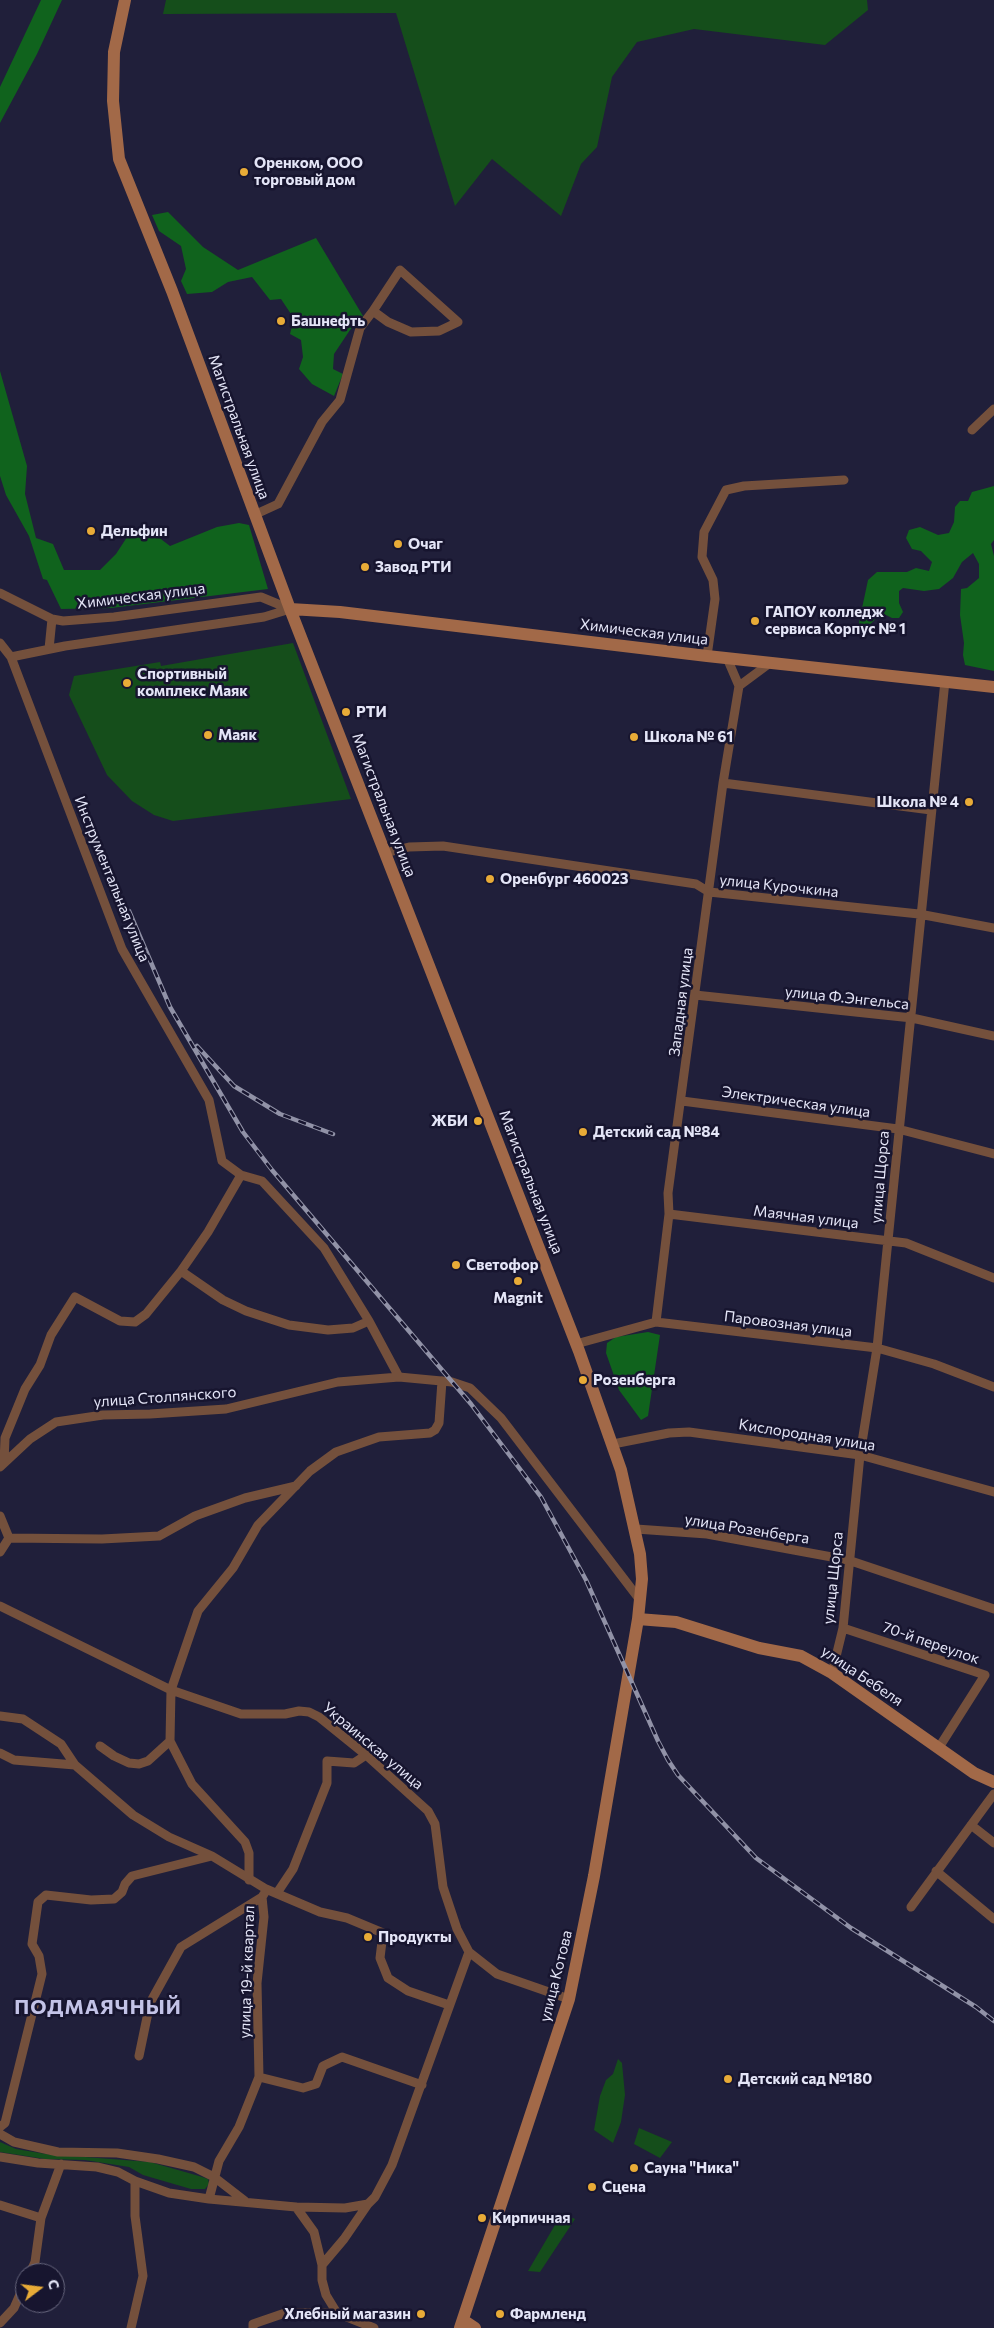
<!DOCTYPE html>
<meta charset="utf-8">
<style>
body{margin:0}
#map{position:relative;width:994px;height:2328px;overflow:hidden;background:#201f3a;font-family:Commissioner,sans-serif}
canvas{display:block}
.north{position:absolute;left:15px;top:2263px;width:50px;height:50px;box-sizing:border-box;background:#17152f;border:1px solid #69687f;border-radius:50%;rotate:75deg;font-size:14px;font-weight:700;line-height:20px;text-align:center;color:#e4e5f7}
.north::after{content:'';display:block;margin:auto;width:18px;height:22px;background:#e8ab37;clip-path:polygon(50% 0,100% 100%,50% 72%,0 100%)}
</style>
<div id="map">
<canvas width="994" height="2328"></canvas>
<div class="north">С</div>
</div>
<script>
const g = document.querySelector('canvas').getContext('2d');
g.lineJoin = 'round';
function paint(path, color) {
  g.fillStyle = color;
  g.fill(path, 'evenodd');
}
function poly(rows) {
  const path = new Path2D();
  for (const r of rows) {
    path.moveTo(r[0], r[1]);
    for (let i = 2; i < r.length; i += 2) path.lineTo(r[i], r[i + 1]);
  }
  return path;
}
function stroke(path, color, width, dash) {
  g.strokeStyle = color;
  g.lineWidth = width;
  g.lineCap = dash ? 'butt' : 'round';
  g.setLineDash(dash || []);
  g.stroke(path);
}
function label(font, color, halo, rows, align = 'center') {
  g.font = font + ' Commissioner,sans-serif';
  g.lineWidth = 5;
  g.setLineDash([]);
  g.textBaseline = 'middle';
  g.strokeStyle = halo;
  g.fillStyle = color;
  for (const [text, x, y, turn = 0] of rows) {
    g.save();
    g.translate(x, y);
    g.rotate((+turn || 0) * Math.PI / 180);
    g.textAlign = isNaN(turn) ? turn : align;
    if (halo) g.strokeText(text, 0, 0);
    g.fillText(text, 0, 0);
    g.restore();
  }
}
paint(poly([
 [166,0,867,0,868,10,825,45,694,29,637,42,612,77,597,147,581,164,561,216,492,159,455,206,396,13,163,14],
 [293,643,351,799,173,821,154,815,132,801,107,775,69,695,74,676,160,662,161,666],
 [618,2059,622,2063,625,2095,621,2122,613,2143,594,2130,600,2096,606,2080,613,2074],
 [639,2128,672,2142,660,2158,634,2144],
 [0,2142,16,2149,46,2154,150,2162,199,2176,208,2179,209,2184,205,2189,191,2189,143,2175,129,2167,85,2160,45,2159,0,2152],
 [562,2213,575,2219,540,2272,528,2271]
]), '#154e1b');
paint(poly([
 [41,0,62,0,37,54,0,123,0,87],
 [168,212,203,247,238,270,316,238,363,316,350,330,334,354,333,369,343,374,334,396,312,384,299,369,303,357,301,340,290,334,293,322,291,314,281,299,270,300,252,277,228,282,212,292,187,294,181,281,186,269,181,246,159,231,152,215],
 [0,371,27,466,25,494,36,538,53,544,64,570,100,570,116,554,129,534,153,533,170,546,217,527,239,523,249,525,268,589,111,608,61,609,47,580,43,579,29,536,6,495,0,476],
 [994,486,994,540,991,544,994,556,994,671,965,665,963,655,964,643,960,615,961,589,967,588,979,578,979,564,973,553,962,562,953,578,939,589,924,591,903,588,899,591,899,603,903,612,899,618,892,618,882,613,861,633,857,632,868,580,877,572,907,572,916,568,929,571,932,562,921,551,912,549,906,538,909,530,920,527,938,535,949,533,954,522,955,507,960,501,968,501,972,492],
 [648,1332,660,1335,648,1416,641,1420,619,1390,606,1353,607,1343,616,1337]
]), '#10631d');
stroke(poly([
 [972,430,994,409],
 [254,515,278,504,322,422,340,400,360,328,373,311,388,322,411,332,439,331,458,322,400,270,373,311],
 [0,593,52,619,63,621,114,617,261,597,290,609],
 [0,643,11,657,122,949,209,1100,222,1161,241,1175,262,1181,324,1248,369,1321,399,1377],
 [49,649,52,619],
 [707,656,715,599,713,580,702,557,704,532,726,490,744,486,844,480],
 [11,657,65,646,264,617,290,609],
 [727,658,739,686,770,663],
 [723,783,931,810],
 [385,853,409,847,443,846,696,884,709,892,919,914,994,928],
 [695,995,912,1018,994,1036],
 [682,1101,898,1129,994,1154],
 [241,1175,208,1232,181,1271,223,1300,246,1311,289,1325,328,1330,353,1328,369,1321],
 [669,1214,906,1243,994,1278],
 [656,1322,669,1214,668,1193,723,783,739,686],
 [576,1344,656,1322,877,1348,934,1364,994,1387],
 [613,1444,669,1433,689,1432,860,1455,994,1492],
 [4,1463,5,1438,25,1389,40,1365,51,1335,75,1297,120,1321,135,1322,146,1314,181,1271],
 [0,1467,30,1439,56,1422,103,1415,150,1414,226,1409,338,1382,399,1377,452,1382,470,1388,501,1418,640,1600],
 [0,1516,9,1538,0,1552],
 [636,1529,707,1534,848,1560,994,1609],
 [9,1538,102,1539,159,1536,195,1516,245,1498,296,1486],
 [0,1606,171,1690,241,1714,285,1714,299,1711,309,1712,319,1717,366,1755,428,1811,435,1824,443,1887,457,1929,469,1952,497,1974,569,1999],
 [843,1628,985,1675,938,1749],
 [832,1673,843,1628,860,1455,877,1348,945,681],
 [0,1716,23,1719,61,1744,75,1765,133,1815,169,1837,212,1856,266,1889,320,1912,347,1918,383,1933,380,1958,388,1978,408,1991,449,2005],
 [170,1741,192,1784,245,1842,249,1853,249,1880],
 [100,1746,114,1756,129,1763,139,1764,148,1761,170,1741,171,1690,198,1611,233,1568,258,1525,310,1471,336,1452,379,1437,430,1433,435,1430,439,1423,442,1381],
 [0,1753,14,1760,75,1765],
 [971,1825,994,1843],
 [936,1871,994,1919],
 [277,1893,293,1869,327,1783,327,1761,354,1763,366,1755],
 [911,1907,994,1794],
 [139,2056,150,2003,181,1947,262,1897,264,1894],
 [259,2077,303,2088,316,2084,323,2066,342,2057,422,2085],
 [0,2127,5,2123,42,1974,39,1956,32,1944,38,1902,46,1895,91,1900,114,1899,122,1892,125,1884,132,1876,212,1856],
 [0,2134,14,2142,58,2152,117,2153,158,2159,194,2167,214,2177,245,2201],
 [0,2157,38,2163,97,2167,118,2172,135,2181,169,2193,209,2199,296,2207,345,2208,368,2204,375,2197,392,2165,469,1952],
 [209,2199,219,2161,239,2127,259,2077,257,1983,264,1917,262,1897],
 [0,2205,41,2218],
 [296,2207,314,2232,322,2265,322,2280,326,2295,337,2313,374,2328],
 [322,2265,344,2239,368,2204],
 [30,2273,35,2262,41,2218,61,2164],
 [0,2323,14,2308,25,2283],
 [131,2328,143,2276,135,2216,135,2181],
 [253,2328,253,2324,285,2313,337,2313]
]), '#74503c', 9);
stroke(poly([
 [125,0,114,52,113,101,119,159,172,291,290,609,579,1351,621,1470,640,1554,642,1579,638,1619,594,1876,569,1999,460,2328],
 [290,609,340,612,707,656,994,687],
 [638,1619,676,1622,759,1648,801,1656,832,1673,974,1773,994,1782],
 [463,2320,475,2328]
]), '#a26948', 12);
const rail = poly([
 [129,911,170,1007,243,1132,272,1170,471,1404,541,1497,586,1580,658,1741,668,1760,678,1775,756,1858,851,1928,976,2007,994,2021],
 [197,1046,234,1086,280,1114,333,1134]
]);
stroke(rail, '#9192a7', 4.5);
stroke(rail, '#17152f', 2.5, [8]);
for (const [x, y, r, color] of [
 [244,172,5,"#e8ab37"],
 [281,321,5,"#e8ab37"],
 [91,531,5,"#e8ab37"],
 [398,544,5,"#e8ab37"],
 [365,567,5,"#e8ab37"],
 [755,621,5,"#e8ab37"],
 [127,683,5,"#e8ab37"],
 [346,712,5,"#e8ab37"],
 [208,735,5,"#e8ab37"],
 [634,737,5,"#e8ab37"],
 [969,802,5,"#e8ab37"],
 [490,879,5,"#e8ab37"],
 [478,1121,5,"#e8ab37"],
 [583,1132,5,"#e8ab37"],
 [456,1265,5,"#e8ab37"],
 [518,1281,5,"#e8ab37"],
 [583,1380,5,"#e8ab37"],
 [368,1937,5,"#e8ab37"],
 [728,2079,5,"#e8ab37"],
 [634,2168,5,"#e8ab37"],
 [592,2187,5,"#e8ab37"],
 [482,2218,5,"#e8ab37"],
 [421,2314,5,"#e8ab37"],
 [500,2314,5,"#e8ab37"]
]) {
  const dot = new Path2D();
  dot.arc(x, y, r, 0, 2 * Math.PI);
  g.fillStyle = color;
  g.fill(dot);
  stroke(dot, '#17152f', 2);
}
label('bold 15px', '#e4e5f7', '#17152f', [
 ["Оренком, ООО",254,163],
 ["торговый дом",254,180],
 ["Башнефть",291,321],
 ["Дельфин",101,531],
 ["Очаг",408,544],
 ["Завод РТИ",375,567],
 ["ГАПОУ колледж",765,612],
 ["сервиса Корпус № 1",765,629],
 ["Спортивный",137,674],
 ["комплекс Маяк",137,691],
 ["РТИ",356,712],
 ["Маяк",218,735],
 ["Школа № 61",644,737],
 ["Школа № 4",959,802,"right"],
 ["Оренбург 460023",500,879],
 ["ЖБИ",468,1121,"right"],
 ["Детский сад №84",593,1132],
 ["Светофор",466,1265],
 ["Magnit",518,1298,"center"],
 ["Розенберга",593,1380],
 ["Продукты",378,1937],
 ["Детский сад №180",738,2079],
 ["Сауна \"Ника\"",644,2168],
 ["Сцена",602,2187],
 ["Кирпичная",492,2218],
 ["Хлебный магазин",411,2314,"right"],
 ["Фармленд",510,2314]
], 'left');
label('15px', '#e4e5f7', '#17152f', [
 ["Магистральная улица",239,427,70],
 ["Химическая улица",141,596,-7],
 ["Химическая улица",644,632,7],
 ["Магистральная улица",384,805,69],
 ["Инструментальная улица",112,879,68],
 ["улица Курочкина",779,886,6],
 ["улица Ф.Энгельса",847,998,6],
 ["Западная улица",681,1002,-83],
 ["Электрическая улица",796,1102,8],
 ["улица Щорса",880,1177,-85],
 ["Магистральная улица",531,1182,69],
 ["Маячная улица",806,1217,7],
 ["Паровозная улица",788,1324,7],
 ["улица Столпянского",165,1397,-4],
 ["Кислородная улица",807,1435,9],
 ["улица Розенберга",747,1529,9],
 ["улица Щорса",833,1578,-84],
 ["70-й переулок",931,1643,19],
 ["улица Бебеля",862,1676,34],
 ["Украинская улица",373,1746,40],
 ["улица 19-й квартал",247,1972,-88],
 ["улица Котова",556,1976,-76]
]);
g.letterSpacing = '1px';
label('bold 20px', '#c3c3e7', '#17152f', [
 ["ПОДМАЯЧНЫЙ",98,2007]
]);
g.letterSpacing = '0px';
</script>
